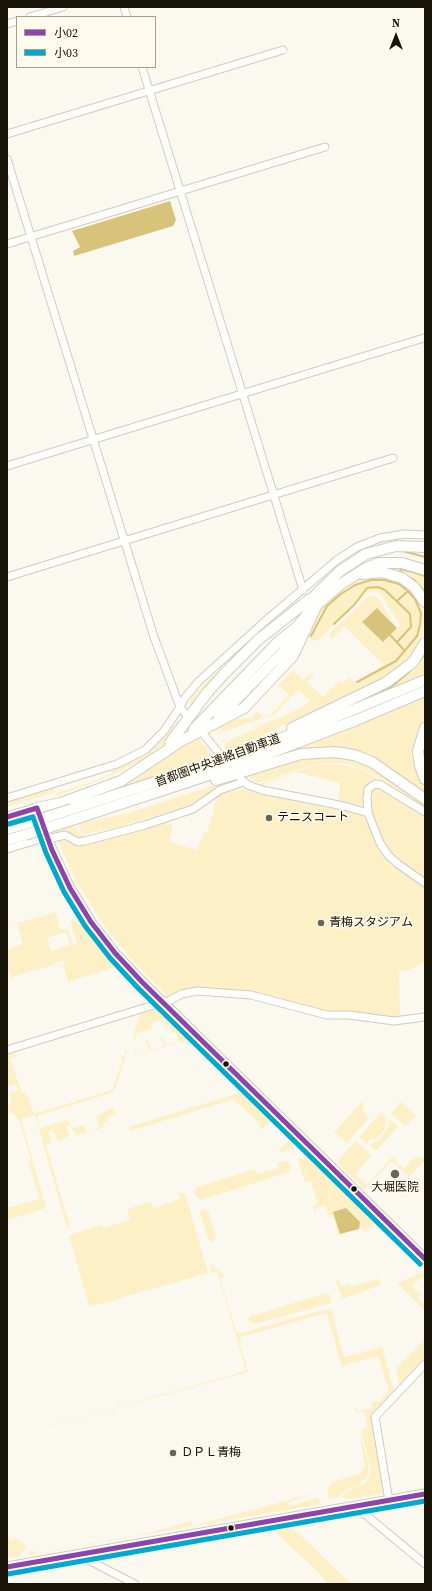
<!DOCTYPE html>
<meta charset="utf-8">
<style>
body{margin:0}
#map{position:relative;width:432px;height:1591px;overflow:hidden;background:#fbf8f0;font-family:"Source Serif 4","Noto Sans JP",serif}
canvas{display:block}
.frame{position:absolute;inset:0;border:8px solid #171407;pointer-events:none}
.legend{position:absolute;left:16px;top:16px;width:140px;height:52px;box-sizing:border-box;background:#fffaec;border:1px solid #a29e90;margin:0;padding:5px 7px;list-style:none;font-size:12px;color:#171407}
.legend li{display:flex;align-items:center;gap:8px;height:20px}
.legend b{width:20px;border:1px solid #a29e90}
.north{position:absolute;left:376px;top:16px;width:40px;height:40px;-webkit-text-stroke:3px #fffaec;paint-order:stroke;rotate:0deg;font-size:11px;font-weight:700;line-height:16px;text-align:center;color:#171407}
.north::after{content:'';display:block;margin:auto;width:14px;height:18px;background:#171407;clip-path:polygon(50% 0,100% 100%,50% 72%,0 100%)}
</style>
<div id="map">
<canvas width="432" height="1591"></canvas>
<div class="frame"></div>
<ul class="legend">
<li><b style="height:5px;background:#8e44ad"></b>小02</li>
<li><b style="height:5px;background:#00a9ce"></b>小03</li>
</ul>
<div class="north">N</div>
</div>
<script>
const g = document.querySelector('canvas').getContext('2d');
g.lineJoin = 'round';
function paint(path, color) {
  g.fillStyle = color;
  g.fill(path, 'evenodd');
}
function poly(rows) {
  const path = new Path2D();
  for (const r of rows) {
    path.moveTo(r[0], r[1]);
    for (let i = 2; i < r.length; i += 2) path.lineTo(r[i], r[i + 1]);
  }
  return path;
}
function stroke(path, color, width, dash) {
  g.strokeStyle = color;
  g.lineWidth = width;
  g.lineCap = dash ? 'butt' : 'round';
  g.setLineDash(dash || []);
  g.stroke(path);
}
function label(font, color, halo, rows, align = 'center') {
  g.font = font + ' "Source Serif 4","Noto Sans JP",serif';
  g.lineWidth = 3.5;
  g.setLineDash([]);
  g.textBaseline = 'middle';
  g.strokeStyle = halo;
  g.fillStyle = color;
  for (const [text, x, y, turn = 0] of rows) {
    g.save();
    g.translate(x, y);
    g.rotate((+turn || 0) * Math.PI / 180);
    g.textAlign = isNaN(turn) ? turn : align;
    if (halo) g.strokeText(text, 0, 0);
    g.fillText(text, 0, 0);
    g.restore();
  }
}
paint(poly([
 [398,567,425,574,425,595,378,568],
 [380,577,400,582,409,589,421,605,424,620,422,636,408,660,389,675,375,683,278,728,232,749,230,747,225,749,225,745,228,741,271,722,228,737,222,743,221,750,221,743,226,738,276,719,303,707,310,701,298,690,274,715,267,717,265,715,269,716,289,695,278,685,293,670,303,680,312,672,314,674,307,682,323,697,339,680,342,684,349,677,355,682,373,673,383,664,344,626,332,639,329,636,330,633,369,596,373,595,378,598,395,625,377,608,362,622,383,642,400,625,381,595,376,591,367,593,318,640,312,641,308,636,322,608,338,593,357,581,369,578],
 [299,599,300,600,217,674,218,676,191,708,189,702,198,690,270,623],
 [425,650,425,673,362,700],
 [425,698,425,721,421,728,421,779,425,785,425,795,368,757,277,757],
 [257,711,264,718,217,734,210,735,206,733,213,734,226,730,210,731,233,719,251,718],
 [178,721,182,722,167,741,146,758,106,778,56,796,56,793,97,780,112,773,110,769,143,756,158,744],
 [197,736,209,750,211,757,94,796,111,788],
 [331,756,354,760,371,767,425,805,425,809,374,775,363,769,347,764,328,763,306,767,261,782,257,782,248,777,246,778,254,783,259,784,314,766,334,764,350,766,362,770,380,780,373,780,365,785,364,806,338,801,340,783,297,772,264,784,263,787,255,785,244,778,217,787,194,805,118,827,85,834,81,831,78,824,131,812,291,761,307,758],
 [53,786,55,792,7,807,7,800],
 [237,788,302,803,343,810,366,817,374,840,384,855,425,887,425,962,409,970,399,971,400,1019,327,1013,210,989,168,997,128,955,104,925,76,881,57,839,62,838,74,844,165,822,173,824,169,842,197,850,205,831,224,836,208,831,217,796],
 [376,789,382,789,425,816,425,879,392,854,380,838,370,804,371,792],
 [69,806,74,825,80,834,86,836,134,824,170,813,158,818,80,839,66,832,55,834,60,812],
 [56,912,61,930,68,929,73,945,77,944,70,921,78,919,116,967,70,981,69,985,64,967,57,967,64,965,63,960,54,963,55,965,14,976,12,981,7,966,7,949,23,944,18,927,20,924,7,926],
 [66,932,70,945,51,951,47,938],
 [154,1009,159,1010,191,1043,187,1044,186,1040,135,1056,133,1049,138,1048,134,1050,136,1055,149,1051,146,1041,148,1040,151,1050,164,1046,161,1036,162,1036,166,1045,179,1041,176,1032,172,1033,169,1024,166,1025,167,1029,163,1019,151,1023,153,1033,151,1029,139,1033,135,1034,136,1038,132,1039,141,1013],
 [22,1049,15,1053,16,1057,10,1059,22,1093,26,1092,34,1114,112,1090,122,1062,121,1057,125,1055,124,1051,128,1049,114,1092,37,1116,40,1128,67,1120,71,1124,72,1128,84,1125,86,1131,90,1130,91,1131,76,1136,70,1125,66,1126,69,1136,58,1141,53,1130,48,1132,52,1142,46,1145,70,1227,67,1228,35,1115,21,1119,46,1208,7,1220,7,1208,40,1199,28,1161,31,1160,19,1120,13,1113,7,1113,9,1111,8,1106,12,1104,9,1093,18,1090,16,1084,7,1087,7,1054],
 [242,1092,295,1145,290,1147,291,1150,282,1152,278,1151,289,1140,270,1122,261,1130,259,1123,239,1104,237,1104,235,1099,130,1131,129,1127],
 [395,1097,416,1115,406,1126,391,1114,400,1103],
 [364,1100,363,1109,368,1119,347,1143,334,1132],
 [112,1108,115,1109,116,1114,106,1117,108,1122,103,1123,104,1127,96,1130,95,1128,100,1127,96,1116],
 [381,1112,387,1118,384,1130,376,1139,370,1139,367,1144,359,1137],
 [390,1120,398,1127,376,1151,369,1145,379,1140,389,1126,388,1123],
 [355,1141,372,1155,355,1174,367,1185,392,1157,398,1163,396,1165,391,1161,365,1189,338,1164,338,1161],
 [305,1153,375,1223,365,1233,362,1228,359,1229,360,1222,339,1236,333,1216,329,1217,325,1205,315,1208,317,1213,315,1213,313,1206,318,1204,311,1181,305,1182,298,1159,304,1158],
 [425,1154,425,1160,409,1177,397,1166,399,1164,404,1168,414,1157,422,1158],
 [284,1161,289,1162,291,1169,289,1172,201,1200,196,1197,194,1191,197,1187,255,1169,257,1174,279,1168,277,1163],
 [178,1193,183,1193,186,1196,208,1273,89,1307,69,1235,102,1225,103,1228,130,1220,127,1209,151,1202,153,1208,180,1199],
 [203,1208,208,1211,216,1237,213,1243,208,1240,200,1213],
 [210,1263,224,1275,224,1277,220,1278,237,1334,331,1308,344,1357,382,1347,394,1391,371,1415,384,1491,383,1494,349,1499,341,1497,348,1491,364,1484,368,1480,371,1470,361,1430,368,1427,364,1412,356,1413,354,1408,356,1407,358,1412,372,1408,371,1403,379,1401,389,1391,378,1356,342,1366,343,1371,327,1313,240,1337,242,1343,240,1344,248,1372,7,1438,246,1371,217,1271,211,1273],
 [425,1270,425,1276,421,1278,412,1286,421,1295,418,1298,425,1305,425,1311,397,1283,424,1272],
 [338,1279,341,1286,351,1283,350,1287,378,1279,381,1285,342,1299,336,1282],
 [327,1293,330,1295,332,1300,330,1303,255,1324,249,1322,249,1318,251,1316],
 [425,1339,425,1359,399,1385,396,1369],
 [359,1430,369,1465,368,1475,358,1486,347,1489,339,1497,329,1499,328,1489,332,1482,359,1474,365,1466],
 [311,1494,289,1502,289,1506,318,1498,321,1504,28,1555,31,1550,37,1553,145,1534,191,1521,192,1526],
 [291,1526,351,1584,328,1584,319,1573,273,1530],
 [7,1537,14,1541,15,1538,27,1546,18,1557,12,1558,7,1555]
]), '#fdf0c6');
paint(poly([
 [170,201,176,220,173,226,74,256,73,251,80,247,72,231],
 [377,608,397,628,383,642,362,622],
 [346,1208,360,1222,359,1229,340,1234,333,1212]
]), '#d8c37a');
stroke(poly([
 [403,551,425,557],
 [400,571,401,569,413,572,425,576],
 [400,572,414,580,425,592],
 [397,601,408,591],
 [334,624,354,605,367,588,378,587,385,590,410,614,411,627,397,642],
 [390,635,405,651],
 [311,636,327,606,341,594,355,585,371,580,384,580,399,584,408,591,415,599,421,613,420,625,417,636,396,661,357,682],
 [373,695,390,688,408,673,425,654]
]), '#d8c37a', 2);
const minor = poly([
 [124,7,127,17],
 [30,17,63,7],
 [7,24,17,21],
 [142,67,303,590],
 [7,134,283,50],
 [7,159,154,637,180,707,185,713],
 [7,244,325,147],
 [7,466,424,338],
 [7,577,393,458],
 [205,736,218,752],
 [241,779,248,785,262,790,344,806,368,813],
 [7,798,117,764,145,750,164,731,180,707,184,699,198,682,263,623,337,560,357,547,380,538,404,534,425,535],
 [425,812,381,785,375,784,368,789,367,798,368,813,380,843,388,855,398,864,425,883],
 [48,839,65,835,78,842,85,841,145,825,193,809,220,790,243,782],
 [7,849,47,837],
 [7,1050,170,1000,182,994,197,991,251,995,327,1015,349,1015,394,1021,425,1017],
 [389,1501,375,1417,425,1364],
 [355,1506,425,1564],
 [86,1553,90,1561,135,1584]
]);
const major = poly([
 [7,817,37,808,52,850,70,888,91,922,115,953,142,982,425,1259],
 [7,1567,425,1494]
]);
const highway = poly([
 [361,574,382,572,402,578,414,587,425,602],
 [306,604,340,571,366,554,396,546,425,547],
 [219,717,282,653,301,630],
 [292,728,387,682,413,662,425,643],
 [425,728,418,751,420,766,425,779],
 [194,729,278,642,297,627,310,611,341,584,366,568,379,563,402,563,425,570],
 [170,743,207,693,224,674,258,640,310,599],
 [216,780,301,754,335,752,354,755,372,762,425,799],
 [37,808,61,803,121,781,181,741,244,708,293,656,316,607],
 [72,809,241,754,331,719,425,680],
 [75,819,233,767,354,721,425,691],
 [7,829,22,825],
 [7,840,25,835]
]);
stroke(minor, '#cfccc2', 9);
stroke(major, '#cfccc2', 11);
stroke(highway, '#cfccc2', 12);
stroke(minor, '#fefefd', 7);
stroke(major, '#fefefd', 9);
stroke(highway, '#fefefd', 10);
const highwayBridge = poly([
 [22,825,72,809],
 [25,835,75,819]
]);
stroke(highwayBridge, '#cfccc2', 12, []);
stroke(highwayBridge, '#fefefd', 10);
stroke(poly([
 [7,817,37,808,52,850,70,888,91,922,115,953,142,982,425,1259],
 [7,1567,425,1494]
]), '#8e44ad', 5);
stroke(poly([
 [9,824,33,817,46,853,64,892,85,926,110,958,137,987,420,1264],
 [8,1574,425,1501]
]), '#00a9ce', 5);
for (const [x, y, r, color] of [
 [269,818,4,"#676459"],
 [321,923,4,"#676459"],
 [226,1064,3.5,"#171407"],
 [395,1174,5,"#676459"],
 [354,1189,3.5,"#171407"],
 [173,1453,4,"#676459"],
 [231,1528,3.5,"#171407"]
]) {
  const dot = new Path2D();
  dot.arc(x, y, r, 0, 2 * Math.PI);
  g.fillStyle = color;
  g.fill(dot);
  stroke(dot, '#fffaec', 1.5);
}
label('12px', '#171407', '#fffaec', [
 ["首都圏中央連絡自動車道",218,761,-20]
]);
label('12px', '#171407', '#fffaec', [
 ["テニスコート",277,818],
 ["青梅スタジアム",329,923],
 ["大堀医院",395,1188,"center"],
 ["ＤＰＬ青梅",181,1453]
], 'left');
</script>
